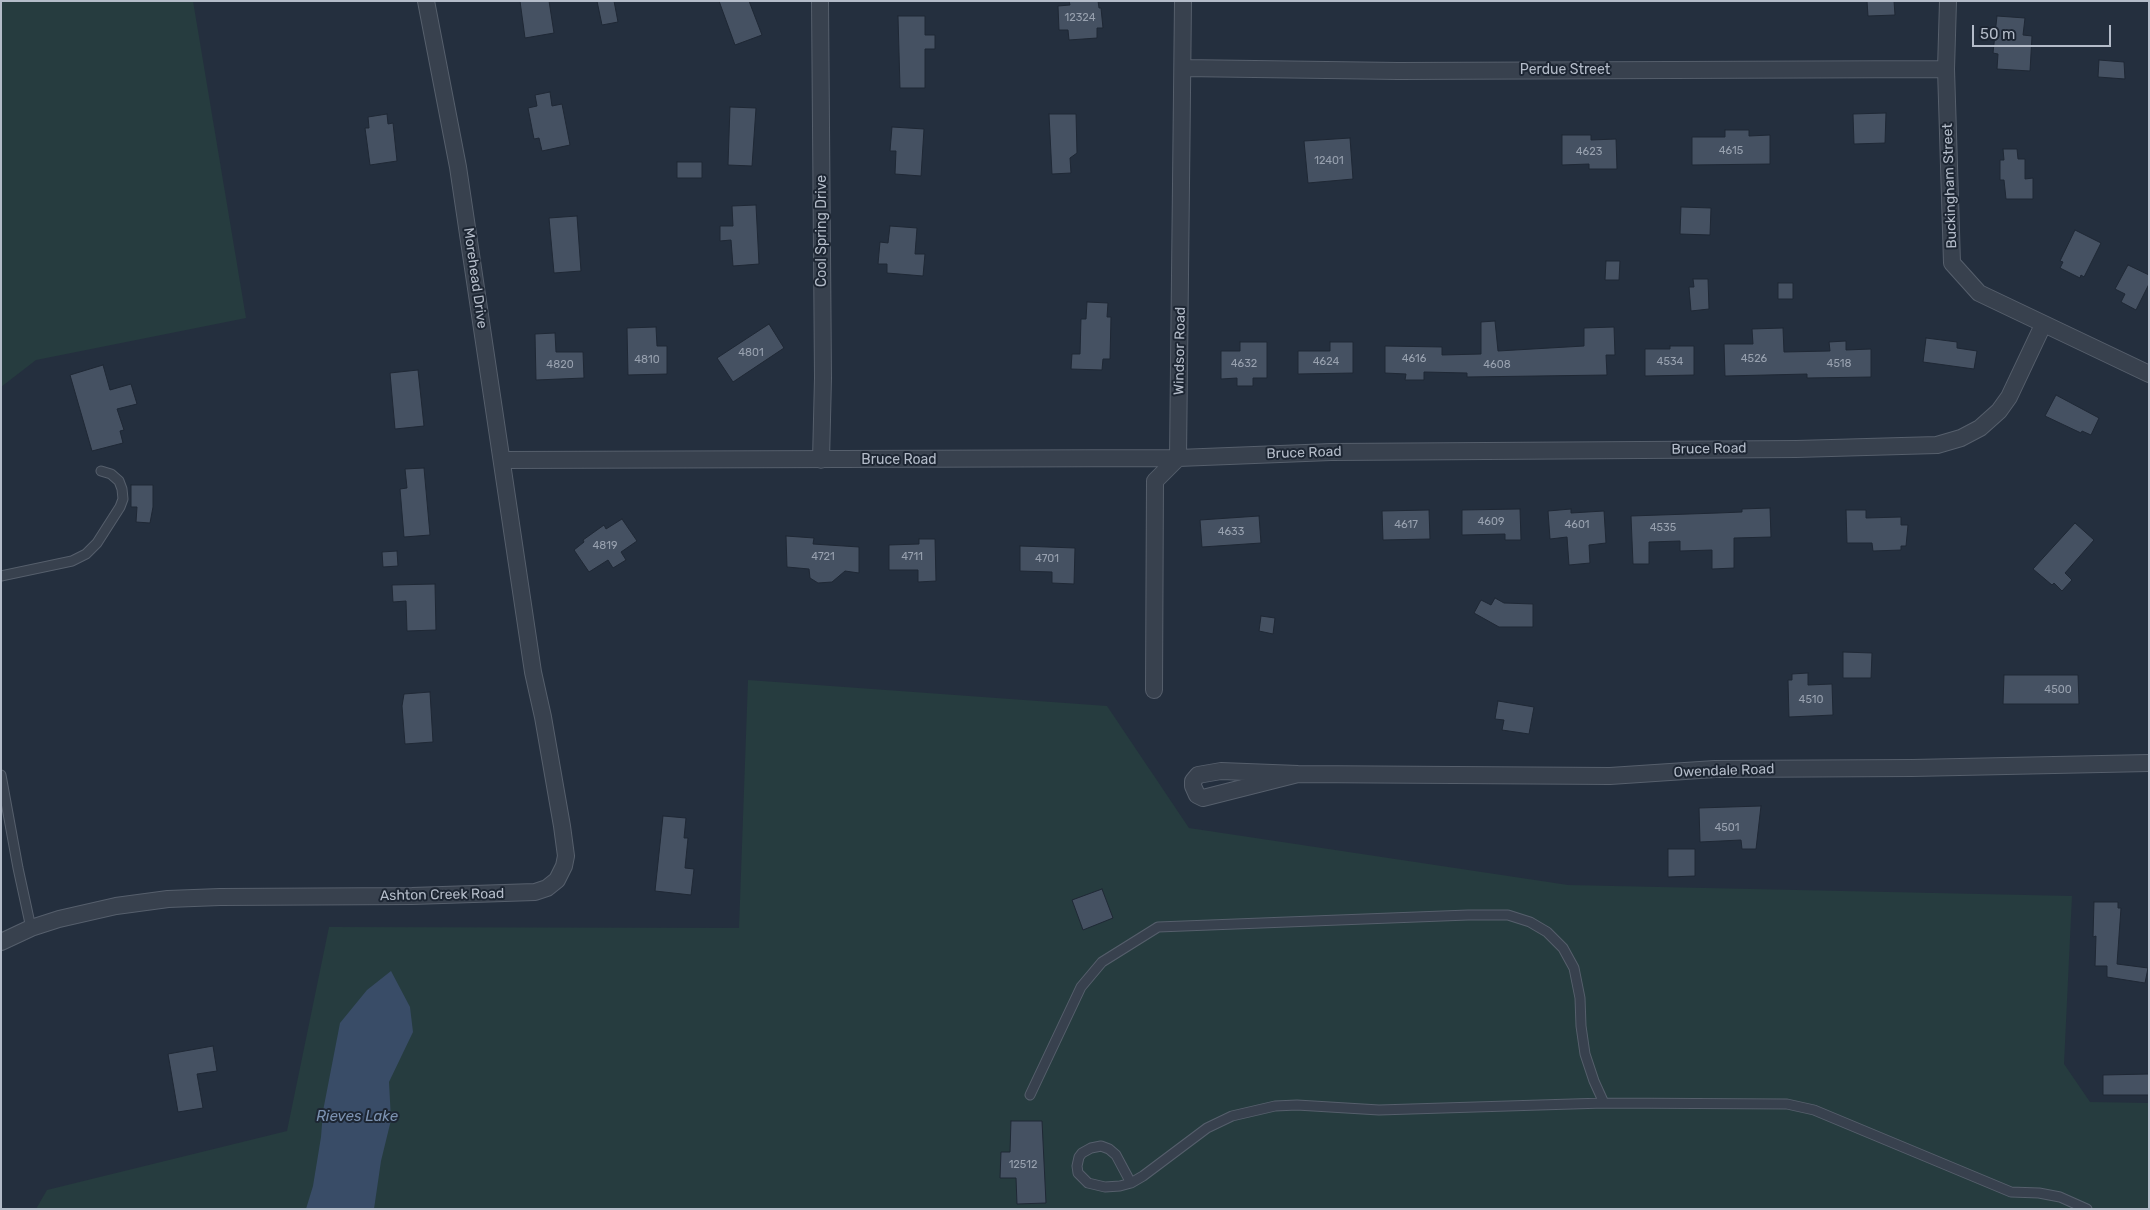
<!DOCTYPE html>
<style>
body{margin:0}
#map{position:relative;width:2150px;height:1210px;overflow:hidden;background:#242f3e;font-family:Rubik,sans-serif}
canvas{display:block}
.frame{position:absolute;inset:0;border:2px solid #b4bcc9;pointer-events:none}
.scale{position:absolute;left:1972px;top:25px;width:139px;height:22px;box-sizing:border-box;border:2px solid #b4bcc9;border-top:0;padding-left:6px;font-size:15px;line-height:18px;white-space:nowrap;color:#b4bcc9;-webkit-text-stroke:4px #1d2633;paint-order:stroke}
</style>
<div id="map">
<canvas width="2150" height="1210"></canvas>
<div class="frame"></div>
<div class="scale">50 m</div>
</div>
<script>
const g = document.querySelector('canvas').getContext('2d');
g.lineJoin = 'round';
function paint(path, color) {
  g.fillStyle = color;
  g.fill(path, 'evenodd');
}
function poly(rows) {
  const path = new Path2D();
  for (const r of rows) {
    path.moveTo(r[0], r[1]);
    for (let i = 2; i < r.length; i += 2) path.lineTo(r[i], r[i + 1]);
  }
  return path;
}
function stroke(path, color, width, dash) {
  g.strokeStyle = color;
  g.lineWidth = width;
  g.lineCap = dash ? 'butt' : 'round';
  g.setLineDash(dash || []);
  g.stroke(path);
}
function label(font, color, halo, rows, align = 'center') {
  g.font = font + ' Rubik,sans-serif';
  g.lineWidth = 4;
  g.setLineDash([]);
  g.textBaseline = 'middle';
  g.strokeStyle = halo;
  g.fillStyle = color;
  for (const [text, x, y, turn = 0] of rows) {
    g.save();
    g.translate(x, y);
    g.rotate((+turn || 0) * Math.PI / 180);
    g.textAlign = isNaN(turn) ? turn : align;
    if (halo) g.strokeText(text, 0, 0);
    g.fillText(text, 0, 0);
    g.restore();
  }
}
paint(poly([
 [1,1,193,1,246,318,36,360,1,387],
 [748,680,1107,706,1189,828,1568,885,2072,896,2064,1064,2090,1102,2149,1103,2149,1209,36,1209,47,1190,287,1131,329,927,739,928]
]), '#263c3f');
paint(poly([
 [391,971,410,1007,413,1032,389,1082,391,1120,381,1161,374,1209,306,1209,313,1186,321,1137,323,1111,340,1023,367,990]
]), '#394c67');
const building = poly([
 [520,1,549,1,554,33,525,38,520,1],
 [597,1,614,1,618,22,602,25,597,1],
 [719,1,749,1,762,35,735,45,719,1],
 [1069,1,1098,1,1099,8,1101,8,1103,28,1097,28,1097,38,1069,40,1068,30,1059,30,1058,6,1070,5,1069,1],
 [1867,1,1894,1,1895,15,1868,16,1867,1],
 [898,16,925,16,925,35,935,35,935,49,925,49,925,88,900,88,898,16],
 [1997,16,2025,18,2023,35,2032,36,2030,71,1997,69,1998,54,1993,53,1997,16],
 [2099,60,2124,62,2125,79,2098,77,2099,60],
 [550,92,552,106,562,104,570,145,542,151,539,138,534,139,528,108,537,106,535,95,550,92],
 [730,107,756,108,752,166,728,165,730,107],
 [1886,113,1885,143,1854,144,1853,114,1886,113],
 [387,114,388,124,393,123,397,161,370,165,365,128,369,128,368,117,387,114],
 [1049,114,1076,114,1077,153,1070,158,1071,173,1052,174,1049,114],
 [892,127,924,129,921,176,895,174,896,151,890,151,892,127],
 [1725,130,1749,130,1749,136,1770,135,1770,164,1692,165,1692,137,1725,137,1725,130],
 [1562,135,1591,135,1591,140,1616,139,1617,169,1589,169,1589,164,1562,165,1562,135],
 [1350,138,1353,179,1308,183,1304,141,1350,138],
 [2003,149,2017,149,2018,159,2025,159,2025,179,2033,178,2033,199,2006,199,2004,180,2000,180,2000,160,2004,160,2003,149],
 [677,162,702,162,702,178,677,178,677,162],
 [756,205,759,264,733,266,731,240,720,241,720,226,733,226,732,206,756,205],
 [1681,207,1711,208,1710,235,1680,234,1681,207],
 [577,216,581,271,554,273,549,218,577,216],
 [890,226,917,228,915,254,925,254,923,276,887,273,887,264,878,264,880,242,888,243,890,226],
 [2075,230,2101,243,2084,277,2081,275,2080,278,2060,268,2063,262,2060,261,2075,230],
 [1606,261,1620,261,1619,280,1605,280,1606,261],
 [2128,265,2149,275,2149,284,2136,310,2121,302,2125,294,2115,289,2128,265],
 [1693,279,1708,279,1709,309,1691,311,1689,287,1694,287,1693,279],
 [1778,283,1793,283,1793,299,1778,299,1778,283],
 [1087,302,1108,303,1107,317,1111,317,1110,359,1103,359,1102,370,1071,369,1072,354,1080,354,1081,319,1086,319,1087,302],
 [1495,321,1498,351,1584,346,1584,328,1614,327,1615,355,1606,355,1607,375,1467,377,1467,373,1424,372,1424,380,1405,380,1406,374,1385,373,1385,346,1442,347,1442,355,1481,354,1481,322,1495,321],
 [769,324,784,348,733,382,717,358,769,324],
 [656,327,657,346,667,346,667,374,628,375,627,328,656,327],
 [1783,328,1784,352,1830,351,1829,342,1846,341,1846,350,1871,349,1871,377,1807,378,1807,374,1725,376,1724,344,1753,344,1752,329,1783,328],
 [555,333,556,352,583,352,584,378,536,380,535,334,555,333],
 [1926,338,1957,342,1957,348,1977,351,1974,369,1923,362,1926,338],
 [1240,342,1267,342,1267,378,1253,378,1253,386,1237,386,1237,378,1221,379,1221,351,1240,351,1240,342],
 [1330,342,1353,342,1353,373,1298,374,1298,351,1330,351,1330,342],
 [1670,346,1694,346,1694,375,1645,376,1645,349,1670,349,1670,346],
 [103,365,110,390,131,384,137,404,117,409,124,430,120,431,123,443,92,451,70,375,103,365],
 [418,370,424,426,395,429,390,373,418,370],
 [2056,395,2099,418,2091,435,2082,431,2081,433,2045,416,2056,395],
 [424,468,430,535,404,537,400,489,407,488,405,469,424,468],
 [131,485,153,485,153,507,150,523,136,522,137,507,131,507,131,485],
 [1770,508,1771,537,1734,538,1734,568,1712,569,1712,550,1680,551,1680,541,1649,542,1649,564,1633,564,1631,516,1718,513,1742,512,1742,509,1770,508],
 [1520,509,1521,540,1505,540,1505,534,1462,535,1462,510,1520,509],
 [1571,509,1571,513,1604,511,1606,543,1589,545,1590,563,1569,565,1567,537,1550,539,1548,511,1571,509],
 [1429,510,1430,539,1383,540,1382,511,1429,510],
 [1846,510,1866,510,1866,518,1901,517,1901,525,1908,525,1906,546,1901,546,1901,550,1873,551,1872,543,1847,543,1846,510],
 [1259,516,1261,543,1202,547,1200,520,1259,516],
 [622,519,637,541,621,552,626,560,613,568,608,560,589,572,574,550,584,542,583,540,604,525,606,529,622,519],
 [2075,523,2094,540,2065,573,2072,580,2062,591,2054,583,2052,585,2033,569,2075,523],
 [786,536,814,538,813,544,859,547,859,573,845,571,832,582,818,583,810,578,809,569,787,567,786,536],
 [919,539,935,539,936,581,918,582,918,570,889,570,889,545,919,544,919,539],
 [1020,546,1075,548,1074,584,1052,583,1052,572,1020,571,1020,546],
 [397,551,398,566,383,567,382,552,397,551],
 [435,584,436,630,407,631,406,601,393,602,392,585,435,584],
 [1495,598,1504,603,1533,604,1533,627,1499,627,1474,613,1481,600,1491,605,1495,598],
 [1261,616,1275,618,1273,634,1259,631,1261,616],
 [1843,652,1872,653,1871,678,1843,678,1843,652],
 [1808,673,1808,685,1832,684,1833,715,1789,717,1788,680,1792,680,1792,674,1808,673],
 [2004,675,2078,675,2079,704,2003,704,2004,675],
 [430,692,433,742,405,744,402,706,404,694,430,692],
 [1498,701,1534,707,1529,734,1502,730,1504,720,1495,719,1498,701],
 [1761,806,1756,849,1742,849,1741,840,1700,842,1699,808,1761,806],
 [663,816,686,818,684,838,688,838,685,868,694,869,691,895,655,891,663,816],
 [1668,849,1695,849,1695,876,1668,877,1668,849],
 [1102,889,1113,918,1083,930,1072,900,1102,889],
 [2094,902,2118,902,2118,908,2121,908,2117,964,2148,968,2145,983,2107,977,2107,966,2095,966,2096,936,2093,937,2094,902],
 [213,1046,217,1071,197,1074,203,1108,178,1112,168,1054,213,1046],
 [2149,1074,2149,1095,2103,1095,2103,1075,2149,1074],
 [1011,1121,1042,1121,1046,1203,1017,1204,1016,1178,1000,1178,1001,1152,1010,1152,1011,1121]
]);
paint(building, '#455162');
stroke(building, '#1f2835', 1);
const service = poly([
 [1,576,72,561,86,554,97,543,120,507,123,499,122,489,119,481,111,474,101,471],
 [1,775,18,868,31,928],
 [1030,1095,1081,987,1102,962,1158,927,1468,915,1508,915,1530,922,1547,932,1563,948,1574,968,1580,998,1581,1026,1585,1054,1594,1081,1604,1103],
 [1131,1183,1116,1155,1109,1149,1101,1146,1091,1148,1082,1153,1079,1157,1077,1166,1078,1173,1088,1183,1105,1187,1120,1186,1131,1183,1143,1176,1207,1128,1232,1116,1275,1106,1297,1105,1379,1110,1604,1103,1787,1104,1814,1110,2011,1192,2039,1193,2060,1197,2087,1209]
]);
const minor = poly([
 [820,1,823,378,821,460],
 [1948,1,1946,69,1952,263,1979,293,2149,374],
 [1183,68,1398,71,1946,69],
 [503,460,1178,458,1331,452,1796,449,1937,445,1961,438,1980,428,1999,411,2009,397,2043,325],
 [1154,690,1155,481,1178,458,1183,1],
 [1298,774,1203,798,1197,795,1193,786,1193,781,1198,775,1221,771,1298,774,1610,776,1715,769,1912,768,2149,763],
 [1,942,31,928,59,919,116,906,168,899,220,897,412,896,535,892,547,888,557,880,564,866,566,856,562,826,543,717,533,672,458,167,426,1]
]);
stroke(service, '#565f6c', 11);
stroke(minor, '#565f6c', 18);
stroke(service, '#38414e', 9);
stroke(minor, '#38414e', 16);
label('11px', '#98a1af', null, [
 ["12324",1080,18],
 ["4615",1731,151],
 ["4623",1589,152],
 ["12401",1329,161],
 ["4801",751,353],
 ["4616",1414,359],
 ["4526",1754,359],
 ["4810",647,360],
 ["4624",1326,362],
 ["4534",1670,362],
 ["4632",1244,364],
 ["4518",1839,364],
 ["4820",560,365],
 ["4608",1497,365],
 ["4609",1491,522],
 ["4617",1406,525],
 ["4601",1577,525],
 ["4535",1663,528],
 ["4633",1231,532],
 ["4819",605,546],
 ["4721",823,557],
 ["4711",912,557],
 ["4701",1047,559],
 ["4500",2058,690],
 ["4510",1811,700],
 ["4501",1727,828],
 ["12512",1023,1165]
]);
label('14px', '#b4bcc9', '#1d2633', [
 ["Perdue Street",1565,70],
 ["Buckingham Street",1950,186,-92],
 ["Cool Spring Drive",822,231,-90],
 ["Morehead Drive",475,278,82],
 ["Windsor Road",1180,351,-89],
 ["Bruce Road",1709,449,-1],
 ["Bruce Road",1304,453,-2],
 ["Bruce Road",899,460],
 ["Owendale Road",1724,771,-2],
 ["Ashton Creek Road",442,895,-1]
]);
label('italic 15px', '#7c92b1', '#1d2633', [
 ["Rieves Lake",357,1117]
]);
</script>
